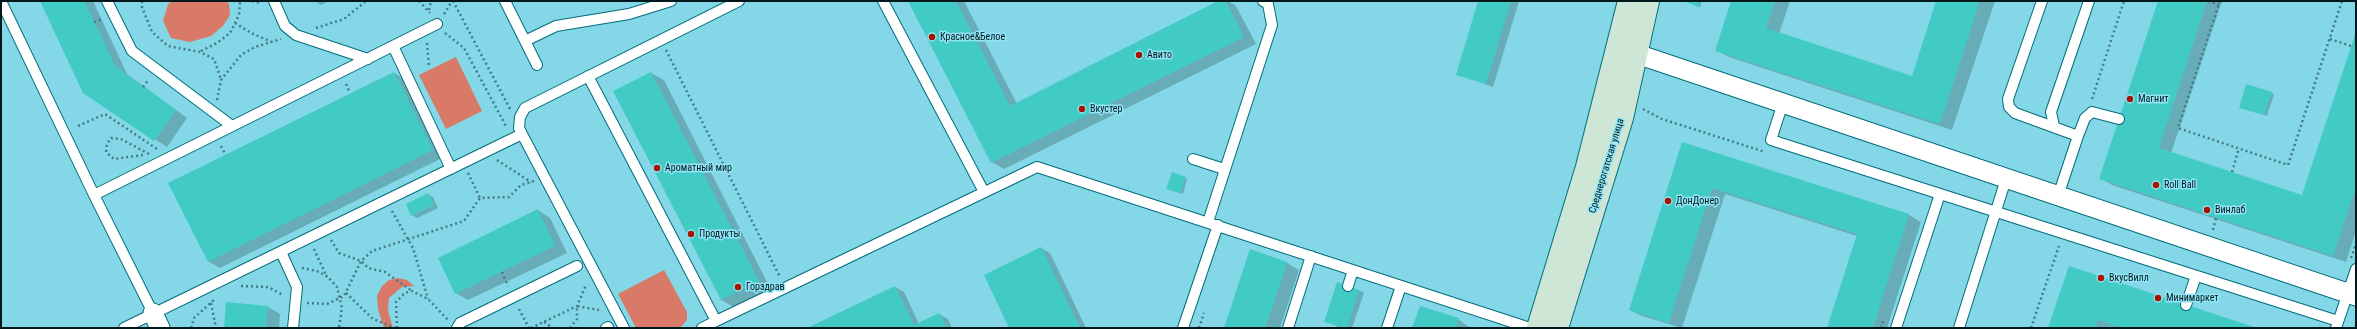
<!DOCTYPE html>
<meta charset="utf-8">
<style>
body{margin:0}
#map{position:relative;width:2357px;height:329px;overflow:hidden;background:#83d7e7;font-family:"Roboto Condensed",sans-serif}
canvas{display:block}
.frame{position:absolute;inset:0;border:2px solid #00171c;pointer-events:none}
</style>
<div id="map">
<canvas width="2357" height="329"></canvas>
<div class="frame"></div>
</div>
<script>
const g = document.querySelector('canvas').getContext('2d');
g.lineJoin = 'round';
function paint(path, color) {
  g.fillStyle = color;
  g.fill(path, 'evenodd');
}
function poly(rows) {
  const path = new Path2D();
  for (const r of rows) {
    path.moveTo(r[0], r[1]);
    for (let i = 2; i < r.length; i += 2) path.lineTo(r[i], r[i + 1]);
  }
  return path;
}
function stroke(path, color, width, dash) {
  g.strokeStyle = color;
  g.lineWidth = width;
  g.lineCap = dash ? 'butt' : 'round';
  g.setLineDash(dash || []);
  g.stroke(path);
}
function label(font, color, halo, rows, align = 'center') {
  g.font = font + ' "Roboto Condensed",sans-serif';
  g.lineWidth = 3;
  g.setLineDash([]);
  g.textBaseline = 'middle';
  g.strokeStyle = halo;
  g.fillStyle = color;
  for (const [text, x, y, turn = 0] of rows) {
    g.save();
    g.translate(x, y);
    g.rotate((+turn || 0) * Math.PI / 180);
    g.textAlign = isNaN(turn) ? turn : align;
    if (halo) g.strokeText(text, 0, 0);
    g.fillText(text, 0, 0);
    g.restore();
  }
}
paint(poly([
 [173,1,226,1,229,4,230,15,223,26,211,36,190,42,171,38,163,21,168,4],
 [456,57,482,111,446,129,419,75],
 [664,270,687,312,687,320,680,328,636,328,618,294],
 [398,278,407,280,414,286,402,287,389,298,388,311,393,328,384,328,378,309,377,296,382,286,389,280]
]), '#d97968');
paint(poly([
 [41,1,93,1,127,74,187,118,167,147,84,93],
 [315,1,329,1,321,5],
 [910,1,964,1,1017,104,1220,1,1228,1,1236,6,1256,44,1004,169,992,162],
 [1479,1,1519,1,1493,87,1457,74],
 [1685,1,1702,1,1700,7],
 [1732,1,1790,1,1779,34,1913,77,1938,1,1995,1,1952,130,1729,57,1716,50],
 [2159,1,2222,1,2171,153,2302,196,2356,34,2356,231,2346,262,2112,185,2100,178],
 [394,73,406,80,444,157,220,268,208,261],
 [651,73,664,80,770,288,734,307,721,300],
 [2271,93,2274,94,2267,116,2242,108],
 [1683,143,1909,215,1921,222,1887,328,1828,328,1857,236,1725,194,1682,328,1642,316,1630,310],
 [1185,178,1187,179,1183,194,1170,190],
 [428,194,433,197,438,208,417,218,412,215],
 [538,210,550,218,567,253,468,300,456,293],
 [1041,248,1050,253,1086,328,1011,328],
 [1251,251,1287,263,1299,270,1280,328,1225,328],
 [2070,267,2254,328,2116,328,2108,326,2108,328,2049,328],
 [895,287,904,292,919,324,939,314,948,319,952,328,809,328],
 [1359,290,1364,293,1352,328,1341,328,1325,321],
 [227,303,268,307,280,314,279,328,225,328],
 [1458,319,1470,328,1413,328]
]), '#0003');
paint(poly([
 [40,1,85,1,115,66,176,110,154,141,83,93],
 [908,1,956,1,1010,106,1218,1,1226,1,1244,37,991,163],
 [1478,1,1511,1,1486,84,1456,75],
 [1684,1,1700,1,1698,7],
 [1731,1,1775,1,1766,28,1912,76,1936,1,1980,1,1940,124,1715,51],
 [2158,1,2207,1,2159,148,2302,195,2356,32,2356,187,2333,256,2099,179],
 [394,72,433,150,208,262,168,183],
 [651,72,759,281,721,300,613,91],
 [2246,84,2272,92,2264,115,2239,108],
 [1682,142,1909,214,1873,328,1827,328,1857,234,1712,188,1669,323,1629,310],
 [1172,172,1186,177,1180,193,1166,189],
 [428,193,434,205,411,216,406,204],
 [538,209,555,246,455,294,438,258],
 [1041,247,1080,328,1009,328,984,275],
 [1250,249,1287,262,1270,314,1265,328,1224,328],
 [2069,266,2257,328,2122,328,2098,320,2095,328,2048,328],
 [1337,282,1359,290,1347,328,1324,322],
 [895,286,914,325,939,313,947,328,807,328],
 [226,302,268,306,266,328,224,328],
 [1420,306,1459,318,1455,328,1412,328]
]), '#42cac5');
const lane = poly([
 [1,1,94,195,153,313],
 [107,1,132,51,232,126],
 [274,1,285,26,296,35,368,59],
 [505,1,537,65],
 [883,1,984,192],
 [2042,1,2008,99,2009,107,2015,113,2078,136,2058,196],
 [525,41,556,26,629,14,671,1],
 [393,46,451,169],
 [588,76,716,321,1037,167,1530,328],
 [1783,103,1771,140,2338,321],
 [2054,126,2051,112,2089,1],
 [2078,136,2085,118,2092,112,2119,119],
 [1193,159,1224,169],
 [94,195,437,24],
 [1208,222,1272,25,1268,4,1263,1],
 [281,252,297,287,293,328],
 [1348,286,1353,270],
 [2186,305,2196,276],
 [124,328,522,134],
 [457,328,460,323,577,266],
 [606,328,608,327],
 [624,328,522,134,519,128,520,117,525,108,739,1],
 [702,328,716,321],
 [1183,328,1218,225],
 [1288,328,1311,256],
 [1387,328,1401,286],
 [1896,328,1940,194],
 [1959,328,2006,179],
 [2336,328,2356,269]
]);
const street = poly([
 [1637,54,2356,296],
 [153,313,160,328]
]);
const secondary = poly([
 [1538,328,1587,167,1629,1],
 [1557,328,1622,118,1648,1]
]);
stroke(lane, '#006c7b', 12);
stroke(street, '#006c7b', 21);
stroke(secondary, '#006c7b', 24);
stroke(poly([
 [142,1,142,7,152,32,168,46,200,52,214,59,221,79],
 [252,1,261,3],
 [419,1,430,13],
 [453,1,510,109],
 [2208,1,2219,5],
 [2220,1,2178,128,2288,165,2342,1],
 [429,10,431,1],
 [444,14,452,1],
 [94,22,102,19],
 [235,23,251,33,272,42],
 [316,28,344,19,366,1],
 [445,33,464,48,506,126],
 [2330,39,2351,46],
 [427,43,429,67],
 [666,50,780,277],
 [201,51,217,43,230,33,239,15,240,1],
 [346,84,349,91],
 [143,87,149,79],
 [2092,99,2124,1],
 [217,100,221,80,241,55,255,47,281,39],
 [1643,109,1662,119,1765,152],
 [78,126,105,114,157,149],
 [221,146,225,154],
 [143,155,114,159,106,152,107,144,111,138,121,139,149,154],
 [497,160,531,182],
 [2232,172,2239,148],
 [468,173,480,198],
 [392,211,413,248,428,299],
 [2213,230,2216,218],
 [331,240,339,253,361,261,368,268,385,272,412,291],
 [314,249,327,277],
 [2351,258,2356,244],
 [302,268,317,271,328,277,337,287,342,308,339,328],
 [502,272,508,286],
 [241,286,268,287,283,295],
 [346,293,373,319,395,328],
 [211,303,216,328],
 [307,303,327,304,344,296,361,261,372,251,464,221,480,198,509,197,521,185,534,181],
 [519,309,529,328],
 [544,322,553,328],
 [191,328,194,318,215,299],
 [397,328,396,302,405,293,412,291,428,299,448,320],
 [531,328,577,306,586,285],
 [570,328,577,319,577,306,599,310],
 [1199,328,1204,313],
 [1881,328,1883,321],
 [2031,328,2059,246]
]), '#457b86', 2.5, [2, 3]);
stroke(lane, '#fff', 10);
stroke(street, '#fff', 19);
stroke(secondary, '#cee6d5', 22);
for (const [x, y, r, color] of [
 [932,37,4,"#a61400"],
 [1139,55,4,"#a61400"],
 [2130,99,4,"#a61400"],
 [1082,109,4,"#a61400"],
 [657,168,4,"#a61400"],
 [2156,185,4,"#a61400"],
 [1668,201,4,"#a61400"],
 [2207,210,4,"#a61400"],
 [691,234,4,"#a61400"],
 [2101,278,4,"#a61400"],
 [738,287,4,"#a61400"],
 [2158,298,4,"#a61400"]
]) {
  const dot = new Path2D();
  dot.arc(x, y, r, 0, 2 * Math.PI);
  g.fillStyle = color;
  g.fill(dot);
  stroke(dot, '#90e4f5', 1.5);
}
label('10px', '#00171c', '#90e4f5', [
 ["Красное&Белое",940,37],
 ["Авито",1147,55],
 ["Магнит",2138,99],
 ["Вкустер",1090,109],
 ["Ароматный мир",665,168],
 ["Roll Ball",2164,185],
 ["ДонДонер",1676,201],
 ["Винлаб",2215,210],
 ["Продукты",699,234],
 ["ВкусВилл",2109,278],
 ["Горздрав",746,287],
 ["Минимаркет",2166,298]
], 'left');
label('10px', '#00171c', '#90e4f5', [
 ["Среднерогатская улица",1607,166,-73]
]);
</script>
